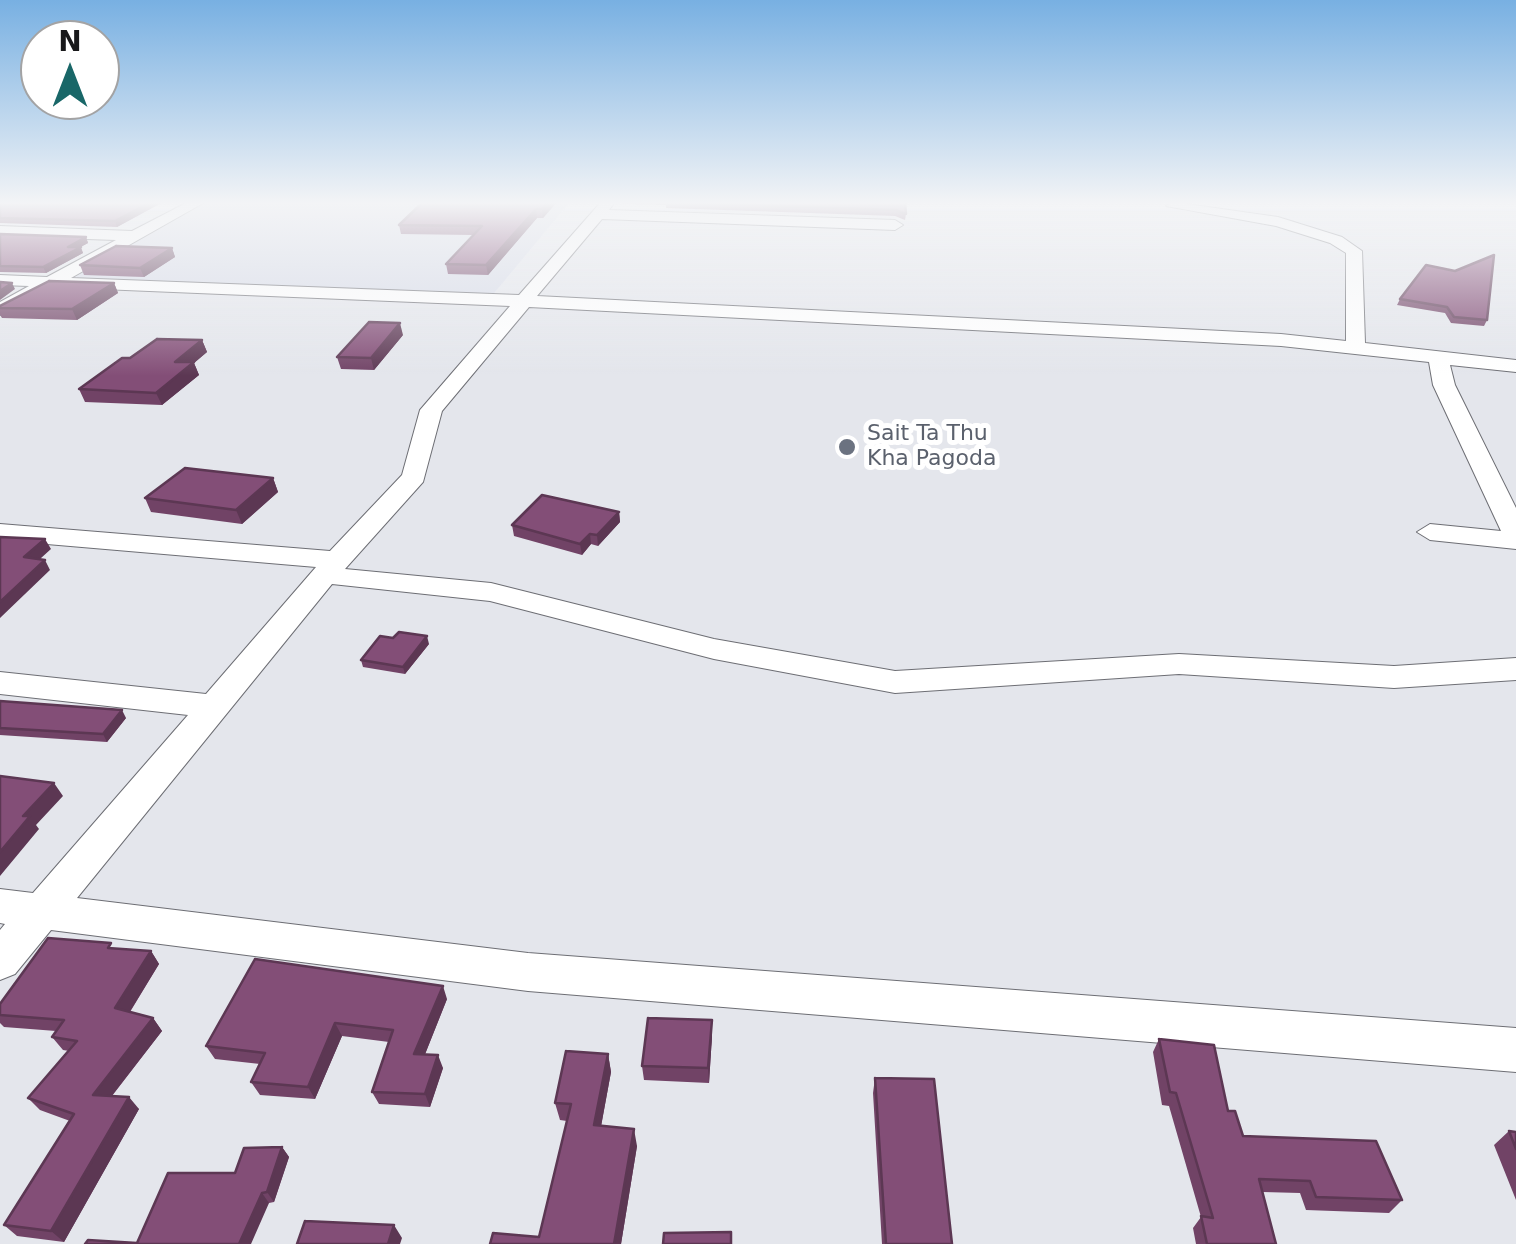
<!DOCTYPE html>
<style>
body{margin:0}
#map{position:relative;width:1516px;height:1244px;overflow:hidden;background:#e4e6ec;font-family:"DejaVu Sans",sans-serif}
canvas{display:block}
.north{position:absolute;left:20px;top:20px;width:100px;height:100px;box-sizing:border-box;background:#fff;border:2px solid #a3a3a4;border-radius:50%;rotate:0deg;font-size:28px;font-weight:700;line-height:40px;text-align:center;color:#19191b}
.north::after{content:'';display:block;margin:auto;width:35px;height:45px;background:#196768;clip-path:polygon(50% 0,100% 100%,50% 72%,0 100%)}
</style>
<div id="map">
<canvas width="1516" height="1244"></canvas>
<div class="north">N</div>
</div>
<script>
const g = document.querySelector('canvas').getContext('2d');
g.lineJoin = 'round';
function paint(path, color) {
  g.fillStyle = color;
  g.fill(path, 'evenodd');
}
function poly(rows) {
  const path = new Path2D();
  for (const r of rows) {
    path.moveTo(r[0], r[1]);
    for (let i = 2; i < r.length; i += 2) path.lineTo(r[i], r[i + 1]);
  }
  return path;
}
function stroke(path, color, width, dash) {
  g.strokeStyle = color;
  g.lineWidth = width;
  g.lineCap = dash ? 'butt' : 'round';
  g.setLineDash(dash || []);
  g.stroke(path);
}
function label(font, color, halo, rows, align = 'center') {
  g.font = font + ' "DejaVu Sans",sans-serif';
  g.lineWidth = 10;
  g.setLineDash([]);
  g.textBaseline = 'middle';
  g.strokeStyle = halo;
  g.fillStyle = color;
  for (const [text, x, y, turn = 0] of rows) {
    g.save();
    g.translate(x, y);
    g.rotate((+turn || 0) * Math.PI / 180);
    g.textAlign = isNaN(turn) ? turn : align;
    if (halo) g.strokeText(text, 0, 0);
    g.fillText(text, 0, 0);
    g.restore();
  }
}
paint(poly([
 [207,202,570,202,490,298,58,279]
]), '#d7dbe8');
const minor = poly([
 [188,202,205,202,71,278,519,295,601,202,615,202,609,210,895,220,903,225,895,230,602,219,537,296,1281,334,1346,341,1346,253,1330,243,1276,226,1166,206,1173,202,1278,217,1342,237,1362,251,1365,343,1516,360,1516,372,1450,365,1455,385,1516,508,1516,549,1430,540,1417,532,1430,524,1501,531,1433,385,1429,362,1281,346,529,307,442,411,423,482,345,569,491,583,714,639,895,671,1179,654,1394,666,1516,658,1516,680,1394,688,1179,674,895,693,714,659,490,601,332,584,77,898,528,953,1516,1028,1516,1072,528,991,51,930,15,974,0,980,0,930,5,924,0,923,0,889,33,893,188,715,0,694,0,672,206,694,316,567,0,540,0,524,330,551,402,475,420,410,510,306,53,287,0,315,0,302,29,286,0,285,0,275,47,277,116,240,0,236,0,226,132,231,188,202]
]);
stroke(minor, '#6d6e74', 2);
paint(minor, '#fff');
paint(poly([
 [0,202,163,202,117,227,0,223],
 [557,202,543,218,537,218,488,275,448,274,446,264,473,235,401,234,399,225],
 [622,202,905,202,906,214,905,220,895,216,666,208,666,205,622,204],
 [0,234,86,237,88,243,80,247,83,253,46,273,0,272],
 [172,248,175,257,144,277,84,275,80,265],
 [1455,271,1487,320,1484,326,1451,323,1445,313,1397,305,1400,299],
 [114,283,118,293,77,320,2,318,0,315,0,306],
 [403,335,374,370,341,369,337,357],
 [202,340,207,352,194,363,199,375,162,405,85,402,79,389,130,358],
 [273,478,278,492,242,524,151,512,145,498],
 [619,512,620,522,598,546,591,544,582,555,514,536,512,525],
 [429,644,405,674,363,667,361,660],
 [0,701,126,718,107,742,0,735],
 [115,948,151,951,159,964,130,1012,153,1018,162,1031,112,1096,139,1109,64,1242,17,1236,4,1225,70,1121,40,1110,28,1098,69,1051,63,1050,52,1037,56,1031,4,1027,0,1023,0,1004],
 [447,999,425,1054,443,1068,430,1107,379,1104,372,1092,389,1042,342,1036,315,1099,260,1095,251,1082,260,1064,215,1059,206,1046],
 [712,1036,709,1083,644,1080,642,1066],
 [1159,1039,1228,1111,1243,1136,1402,1200,1389,1213,1306,1210,1300,1193,1263,1192,1276,1244,1196,1244,1193,1228,1201,1217,1169,1106,1162,1105,1153,1052],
 [608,1054,611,1072,601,1126,637,1146,621,1244,490,1244,539,1237,567,1121,560,1120,555,1103],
 [875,1078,952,1244,882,1244,873,1093],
 [1509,1131,1516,1132,1516,1200,1494,1145],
 [282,1147,289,1157,274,1202,269,1203,137,1243,235,1173]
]), '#714366');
paint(poly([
 [151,202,163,202,117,227,115,221],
 [548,202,557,202,543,218,542,209],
 [536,209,537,218,488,275,486,265],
 [86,237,88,243,70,253,68,247],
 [81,247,83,253,46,273,43,267],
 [172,248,175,257,144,277,140,268],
 [12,283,15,289,0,300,0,291],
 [114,283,118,293,77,320,72,309],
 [400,323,403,335,374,370,371,358],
 [202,340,207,352,194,363,199,375,162,405,156,393,175,362],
 [273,478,278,492,242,524,236,510],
 [619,512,620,522,598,546,597,535],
 [590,534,591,544,582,555,580,544],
 [45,539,51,549,30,568,24,557],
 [45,560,50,570,0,618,0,602],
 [427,636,429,644,405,674,403,667],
 [122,710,126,718,107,742,103,734],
 [54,783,63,796,36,825,39,829,0,876,0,852,23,816],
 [151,951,159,964,124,1021,115,1008],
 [443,986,447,999,420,1067,414,1054],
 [153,1018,162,1031,103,1107,93,1095],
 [712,1020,712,1036,709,1083,708,1068],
 [335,1023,342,1036,315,1099,308,1087],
 [608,1054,611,1072,598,1143,594,1125],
 [438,1055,443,1068,430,1107,425,1094],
 [129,1097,139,1109,64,1242,51,1231],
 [634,1129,637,1146,621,1244,614,1244],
 [282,1147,289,1157,274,1202,267,1192],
 [262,1193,269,1203,251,1244,239,1244],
 [394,1225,402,1238,400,1244,388,1244]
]), '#5c3753');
const building = poly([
 [0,202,151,202,115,221,0,218,0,202],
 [423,202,548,202,542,209,536,209,486,265,446,264,482,226,399,225,423,202],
 [667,202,905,202,906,214,896,210,667,202],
 [0,234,86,237,68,247,81,247,43,267,0,266,0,234],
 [116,246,172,248,140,268,80,265,116,246],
 [1494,255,1487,320,1454,317,1447,307,1400,299,1426,265,1455,271,1494,255],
 [49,281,114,283,72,309,0,308,0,306,49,281],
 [0,282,12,283,0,291,0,282],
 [369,322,400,323,371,358,337,357,369,322],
 [157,339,202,340,175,362,194,362,156,393,79,389,122,358,130,358,157,339],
 [185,468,273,478,236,510,145,498,185,468],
 [542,495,619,512,597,535,590,534,580,544,512,525,542,495],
 [0,537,45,539,24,557,45,560,0,602,0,537],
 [399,632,427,636,403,667,361,660,380,636,393,638,399,632],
 [0,701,122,710,103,734,0,728,0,701],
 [0,776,54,783,23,816,30,816,0,852,0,776],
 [48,938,111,943,108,948,151,951,115,1008,153,1018,93,1095,129,1097,51,1231,4,1225,74,1114,28,1098,77,1041,52,1037,64,1020,0,1015,0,1004,48,938],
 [255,959,443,986,414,1054,438,1055,425,1094,372,1092,393,1030,335,1023,308,1087,251,1082,265,1053,206,1046,255,959],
 [648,1018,712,1020,708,1068,642,1066,648,1018],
 [1159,1039,1214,1045,1228,1111,1235,1111,1243,1136,1376,1141,1402,1200,1316,1197,1310,1181,1259,1179,1276,1244,1207,1244,1201,1216,1213,1218,1176,1093,1170,1092,1159,1039],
 [566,1051,608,1054,594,1125,634,1129,614,1244,490,1244,493,1233,539,1237,571,1104,555,1103,566,1051],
 [875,1078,934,1079,952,1244,886,1244,875,1078],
 [1509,1131,1516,1132,1516,1149,1509,1131],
 [282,1147,267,1192,262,1193,239,1244,85,1244,88,1240,137,1243,168,1173,235,1173,244,1148,282,1147],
 [305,1221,394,1225,388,1244,297,1244,305,1221],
 [731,1232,731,1244,663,1244,664,1233,731,1232]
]);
paint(building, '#834e77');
stroke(building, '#5c3753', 2.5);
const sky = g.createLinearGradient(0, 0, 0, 376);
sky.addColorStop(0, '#78b0e2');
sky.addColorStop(0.54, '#f3f4f6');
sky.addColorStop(1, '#f3f4f600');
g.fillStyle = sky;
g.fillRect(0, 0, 1516, 376);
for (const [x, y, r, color] of [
 [847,447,10,"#6b7280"]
]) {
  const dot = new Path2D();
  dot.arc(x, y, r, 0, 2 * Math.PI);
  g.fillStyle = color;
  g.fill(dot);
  stroke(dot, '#fff', 4);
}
label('22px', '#5b616d', '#fff', [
 ["Sait Ta Thu",867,434],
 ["Kha Pagoda",867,459]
], 'left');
</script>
